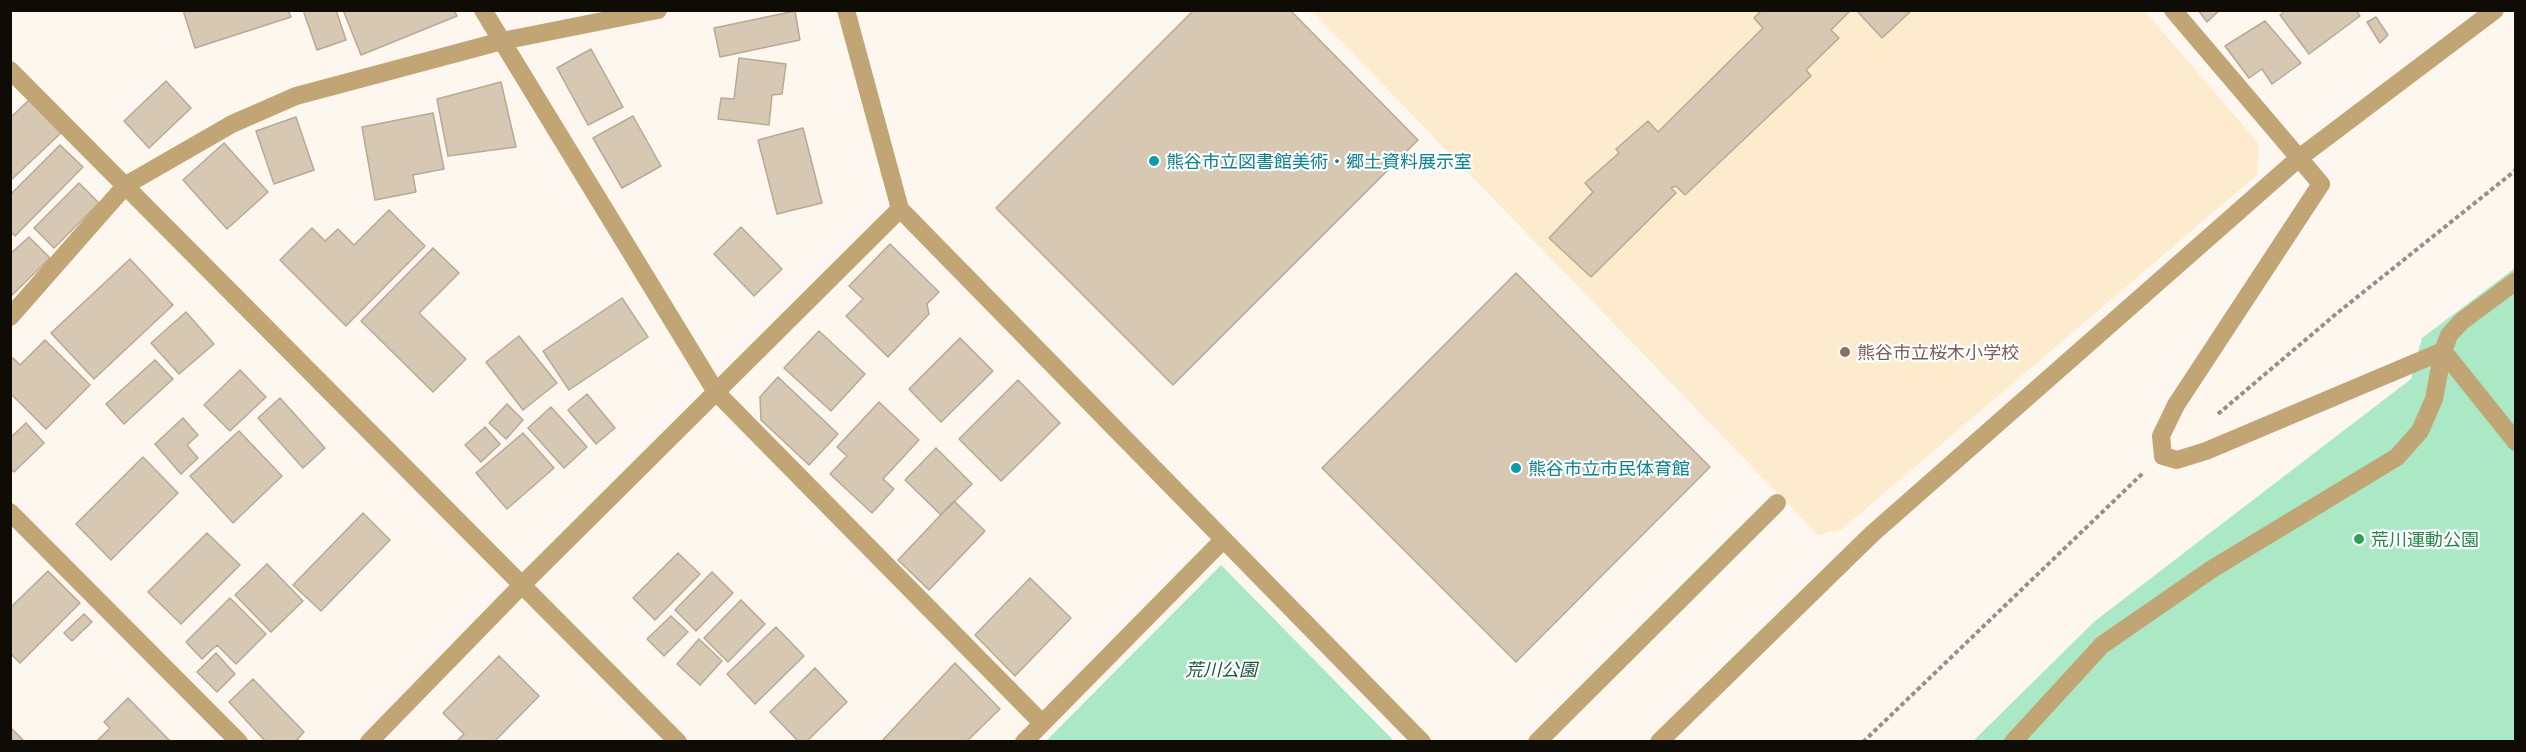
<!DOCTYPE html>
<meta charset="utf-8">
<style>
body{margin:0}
#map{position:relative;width:2526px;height:752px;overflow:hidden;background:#fdf7ef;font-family:Georgia,serif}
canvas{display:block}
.frame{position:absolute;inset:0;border:12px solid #0f0b05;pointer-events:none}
</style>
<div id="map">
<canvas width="2526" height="752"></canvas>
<div class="frame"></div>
</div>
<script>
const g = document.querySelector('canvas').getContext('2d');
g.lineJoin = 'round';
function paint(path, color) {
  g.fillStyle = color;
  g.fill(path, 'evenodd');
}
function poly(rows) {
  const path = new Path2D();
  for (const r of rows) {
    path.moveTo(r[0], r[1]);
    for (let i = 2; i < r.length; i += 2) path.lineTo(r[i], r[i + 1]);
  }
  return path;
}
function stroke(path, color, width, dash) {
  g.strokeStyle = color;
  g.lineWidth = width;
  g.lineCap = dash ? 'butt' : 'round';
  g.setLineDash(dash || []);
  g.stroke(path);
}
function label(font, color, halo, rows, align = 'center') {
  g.font = font + ' Georgia,"Noto Sans JP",serif';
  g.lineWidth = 4.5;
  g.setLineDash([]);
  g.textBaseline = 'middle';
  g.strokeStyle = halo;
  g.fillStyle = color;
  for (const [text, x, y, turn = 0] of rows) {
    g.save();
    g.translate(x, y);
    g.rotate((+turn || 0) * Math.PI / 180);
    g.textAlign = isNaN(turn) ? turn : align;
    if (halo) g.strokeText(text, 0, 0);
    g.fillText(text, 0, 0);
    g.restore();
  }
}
paint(poly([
 [1312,11,2145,11,2259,144,2257,175,1842,529,1818,535]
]), '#fdebce');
paint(poly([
 [2515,268,2515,741,1972,742,2095,621,2411,379,2422,338],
 [1221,565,1394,741,1046,741]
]), '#aae8c6');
const building = poly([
 [183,10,288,10,291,17,195,48,183,10],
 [303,10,336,10,346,40,317,50,303,10],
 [343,10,454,10,457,16,361,55,343,10],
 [1194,10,1290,10,1418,140,1173,385,996,208,1194,10],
 [1762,10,1851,10,1831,30,1839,38,1806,70,1811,76,1685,195,1676,186,1671,188,1676,193,1591,277,1549,238,1593,192,1585,183,1619,153,1616,149,1648,121,1658,132,1763,28,1754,18,1762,10],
 [1856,10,1912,10,1882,38,1856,10],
 [2198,10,2220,10,2207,22,2198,10],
 [2286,10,2356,10,2360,16,2309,54,2280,15,2286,10],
 [795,11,800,40,720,57,714,28,795,11],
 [2376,17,2388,35,2380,43,2367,22,2376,17],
 [2265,21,2301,63,2272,84,2262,69,2249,78,2225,46,2265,21],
 [591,49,623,107,588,125,557,68,591,49],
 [739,58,786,64,782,94,772,95,769,125,718,119,721,98,734,99,739,58],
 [166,81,191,108,149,148,124,121,166,81],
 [501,82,516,147,448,156,437,99,501,82],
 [29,100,61,133,10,181,10,118,29,100],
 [433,113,444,169,413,175,416,192,375,200,362,127,433,113],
 [633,116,661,166,622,188,593,138,633,116],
 [296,117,314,170,274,184,256,131,296,117],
 [803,128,822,203,777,214,758,140,803,128],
 [224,143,268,192,227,229,183,180,224,143],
 [60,145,83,167,15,236,10,231,10,195,60,145],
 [79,183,99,203,54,248,34,228,79,183],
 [389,210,425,246,346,326,280,260,312,228,325,241,338,229,354,245,389,210],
 [741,227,782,269,754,296,714,254,741,227],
 [29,237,50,258,10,297,10,254,29,237],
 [890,244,939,292,927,304,929,314,888,357,846,316,863,299,849,286,890,244],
 [433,248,459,273,419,313,466,359,433,392,361,321,433,248],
 [130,259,173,305,94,379,51,333,130,259],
 [1516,273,1710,467,1516,662,1322,468,1516,273],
 [622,298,648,337,569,390,543,351,622,298],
 [186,312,214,344,179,374,151,343,186,312],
 [819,331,865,374,831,411,784,368,819,331],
 [519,336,557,383,523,410,486,362,519,336],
 [960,338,993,371,941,422,909,389,960,338],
 [45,340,90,385,46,429,10,393,10,360,13,358,20,365,45,340],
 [155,360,173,379,124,424,106,404,155,360],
 [240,370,266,397,230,431,204,405,240,370],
 [778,377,838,434,809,465,761,420,760,397,778,377],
 [1018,380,1060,423,1001,481,959,439,1018,380],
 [587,394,615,428,596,444,568,410,587,394],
 [280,398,325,448,303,468,258,418,280,398],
 [879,402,919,440,883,479,894,489,872,513,830,474,847,456,837,447,879,402],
 [507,404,523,420,506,439,489,423,507,404],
 [551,407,587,447,564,468,528,428,551,407],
 [183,418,198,435,187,445,198,458,181,474,155,444,183,418],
 [26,423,44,443,14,472,10,469,10,438,26,423],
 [485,427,500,444,481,462,465,445,485,427],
 [239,431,282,476,233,523,190,476,239,431],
 [523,433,554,468,507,509,476,473,523,433],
 [936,448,972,484,941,515,905,480,936,448],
 [143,457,178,493,111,560,76,524,143,457],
 [954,501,985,531,929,590,898,560,954,501],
 [363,513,390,540,321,611,293,585,363,513],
 [207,533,240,565,181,624,148,592,207,533],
 [678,553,700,574,655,620,633,598,678,553],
 [267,564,303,601,271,632,235,595,267,564],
 [48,571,80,603,20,663,10,653,10,608,48,571],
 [712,572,733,593,696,631,675,610,712,572],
 [1030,578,1071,618,1015,676,975,635,1030,578],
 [230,598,266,634,236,664,217,645,202,659,186,642,230,598],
 [741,600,765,624,728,662,704,638,741,600],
 [84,614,92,622,72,641,64,633,84,614],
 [671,616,688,632,664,656,647,639,671,616],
 [776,627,804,656,755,704,727,674,776,627],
 [699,639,722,661,700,685,677,664,699,639],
 [216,653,235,674,217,692,197,672,216,653],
 [499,656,539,696,494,742,456,742,464,734,443,713,499,656],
 [955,663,1000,709,966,742,881,742,955,663],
 [815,668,847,702,806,742,799,742,770,712,815,668],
 [253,679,304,732,295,742,266,742,229,702,253,679],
 [128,698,171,742,96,742,110,728,104,722,128,698],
 [10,727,25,742,10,742,10,727]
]);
paint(building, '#d6c8b3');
stroke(building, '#b7aa95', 1.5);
stroke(poly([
 [2218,414,2336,314,2516,170],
 [1863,742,2144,472]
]), '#959088', 4, [4.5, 3]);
stroke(poly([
 [2299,158,2321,184,2176,405,2161,436,2163,456,2177,460,2206,451,2443,351],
 [2443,351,2516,442],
 [1537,742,1777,503],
 [2013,742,2102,645,2212,569,2397,457,2420,431,2434,399,2443,351,2449,335,2462,321,2516,281]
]), '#c1a575', 18);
stroke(poly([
 [483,10,716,392,1042,723],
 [2173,10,2299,158],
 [10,317,126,185,232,124,296,96,502,41,658,10],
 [10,512,239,742],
 [1024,742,1223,540],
 [1659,742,1872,534,2299,158,2495,10]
]), '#c1a575', 18);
stroke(poly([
 [846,10,900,209,1422,742],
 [10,70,678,742],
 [369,742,523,584,900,209]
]), '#c1a575', 18);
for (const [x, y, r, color] of [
 [1154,161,6,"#0f9aa8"],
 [1845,352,6,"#8d6e63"],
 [1516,468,6,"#0f9aa8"],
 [2359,539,6,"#2e9e5b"]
]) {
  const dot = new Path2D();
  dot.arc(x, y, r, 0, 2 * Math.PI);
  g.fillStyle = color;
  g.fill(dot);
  stroke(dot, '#fff', 2);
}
label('18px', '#0d838f', '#fff', [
 ["熊谷市立図書館美術・郷土資料展示室",1166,161],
 ["熊谷市立市民体育館",1528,468]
], 'left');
label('18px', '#785e54', '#fff', [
 ["熊谷市立桜木小学校",1857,352]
], 'left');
label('18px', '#27864d', '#fff', [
 ["荒川運動公園",2371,539]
], 'left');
label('italic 18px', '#1a573c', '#fff', [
 ["荒川公園",1221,669]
]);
</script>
